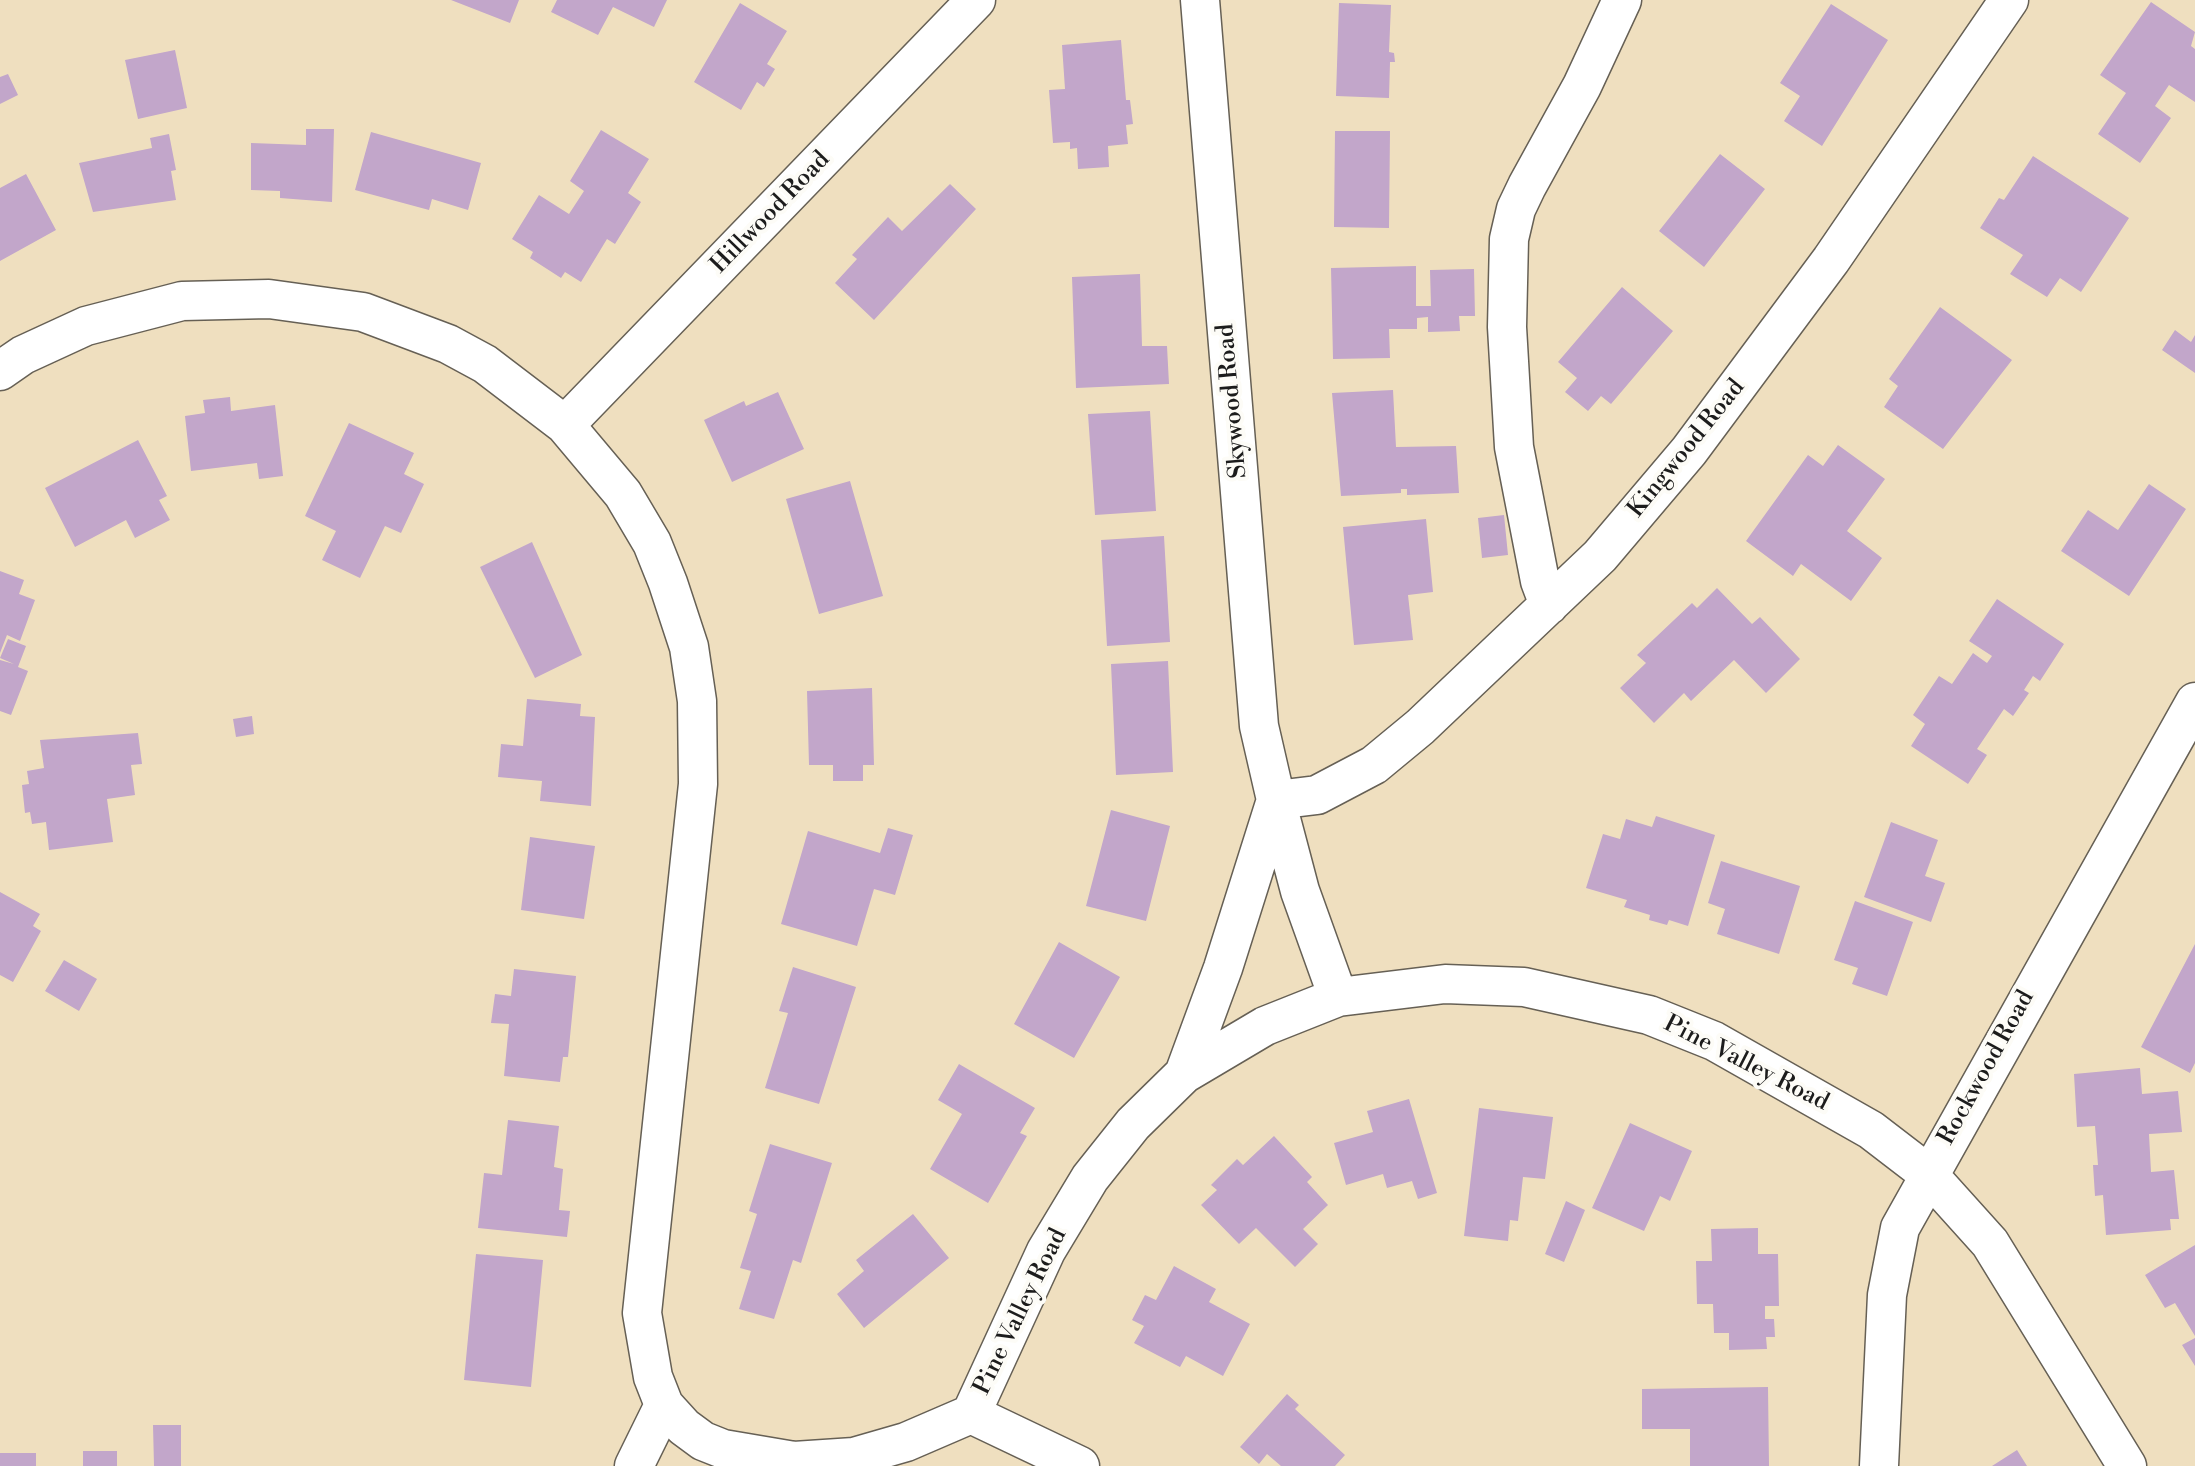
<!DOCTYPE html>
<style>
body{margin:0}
canvas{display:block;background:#efdfbf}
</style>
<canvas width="2195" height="1466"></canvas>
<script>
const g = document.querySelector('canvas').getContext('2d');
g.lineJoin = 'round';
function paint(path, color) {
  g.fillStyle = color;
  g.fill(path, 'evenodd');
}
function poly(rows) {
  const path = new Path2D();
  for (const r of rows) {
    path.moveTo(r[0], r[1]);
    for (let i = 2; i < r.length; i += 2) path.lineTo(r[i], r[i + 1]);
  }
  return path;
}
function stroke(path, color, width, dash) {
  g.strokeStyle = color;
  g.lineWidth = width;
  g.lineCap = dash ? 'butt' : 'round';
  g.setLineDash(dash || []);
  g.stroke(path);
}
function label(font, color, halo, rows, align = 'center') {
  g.font = font + ' "Libre Bodoni",serif';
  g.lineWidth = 8;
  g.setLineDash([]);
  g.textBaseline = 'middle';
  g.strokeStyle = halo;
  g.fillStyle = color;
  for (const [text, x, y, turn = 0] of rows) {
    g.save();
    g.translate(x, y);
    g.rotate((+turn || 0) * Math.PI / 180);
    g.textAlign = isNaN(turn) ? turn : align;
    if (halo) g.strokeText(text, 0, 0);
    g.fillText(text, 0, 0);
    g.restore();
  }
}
paint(poly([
 [451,0,519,0,510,23],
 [557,0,667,0,654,27,613,7,598,35,551,12],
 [2151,2,2195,32,2191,46,2195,49,2195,102,2169,85,2155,106,2171,118,2140,163,2098,134,2126,93,2100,75],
 [740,3,787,31,767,64,775,69,764,87,757,82,741,110,694,82],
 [1339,3,1391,5,1389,52,1394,53,1395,62,1390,62,1389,98,1336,96],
 [1831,4,1888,40,1822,146,1784,121,1800,96,1780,83],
 [1121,40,1126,100,1130,100,1133,124,1126,125,1128,144,1108,146,1109,167,1078,169,1077,148,1070,149,1070,142,1053,143,1049,90,1065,89,1062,45],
 [175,50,187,108,138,119,125,60],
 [8,74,18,95,0,104,0,77],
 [306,129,334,129,332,202,280,198,280,191,251,190,251,143,306,145],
 [601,130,649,159,628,193,641,202,615,244,607,239,581,282,565,272,561,278,530,258,533,252,512,239,539,195,569,214,584,191,570,181],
 [1335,131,1390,131,1389,228,1334,227],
 [371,132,481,163,468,210,432,199,429,210,355,190],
 [169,134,176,170,171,171,176,200,93,212,79,163,152,148,150,138],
 [1720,154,1765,189,1704,267,1659,231],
 [2033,156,2129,218,2081,292,2060,278,2047,297,2010,274,2023,255,1980,228,1999,198,2004,200],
 [26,174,56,230,0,261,0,188],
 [950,184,976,209,874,320,835,283,857,259,852,255,888,217,902,231],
 [1416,266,1416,306,1431,306,1430,270,1474,269,1475,316,1459,316,1460,331,1428,332,1428,317,1417,318,1417,329,1389,329,1390,358,1333,359,1331,268],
 [1140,274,1142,346,1167,346,1169,384,1076,388,1072,277],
 [1622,287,1673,331,1611,404,1601,396,1588,411,1565,392,1577,378,1558,362],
 [1940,307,2012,360,1943,449,1884,407,1898,386,1889,379],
 [2175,330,2191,342,2195,335,2195,373,2162,350],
 [1393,390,1396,447,1456,446,1459,493,1407,495,1407,489,1401,489,1401,493,1341,496,1332,393],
 [778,392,804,449,732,482,704,420,744,401,746,406],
 [230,397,231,411,275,405,283,476,259,479,257,463,191,471,185,416,205,413,203,400],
 [1150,411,1156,511,1095,515,1088,414],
 [349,423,414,453,404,474,424,484,401,533,385,526,360,578,322,560,336,531,305,516],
 [138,440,167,496,159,500,170,520,135,538,126,520,75,547,45,488],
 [1838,445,1885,479,1847,531,1882,558,1851,601,1801,564,1793,576,1746,541,1808,455,1823,466],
 [850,481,883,596,819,614,786,499],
 [2149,484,2186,509,2129,596,2061,551,2088,510,2118,530],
 [1504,515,1508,555,1482,558,1478,518],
 [1426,519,1433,592,1408,595,1413,640,1354,645,1343,527],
 [1164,536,1170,642,1107,646,1101,540],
 [532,542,582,655,535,678,480,567],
 [0,571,24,580,19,594,35,600,20,641,7,635,0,653],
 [1717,588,1752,624,1760,617,1800,659,1766,693,1734,660,1691,701,1684,693,1654,723,1620,688,1646,663,1637,655,1692,603,1697,608],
 [1997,599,2064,644,2040,681,2033,676,2024,690,2029,693,2013,716,2004,709,1977,749,1987,755,1968,784,1911,746,1925,724,1913,715,1939,676,1952,684,1973,653,1987,663,1992,656,1969,641],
 [8,639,26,646,18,667,28,671,11,715,0,711,0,660,14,664,0,658],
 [1168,661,1173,772,1116,775,1111,664],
 [872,688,874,765,863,765,863,781,833,781,833,765,809,765,807,691],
 [527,699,581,704,580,716,595,717,591,806,540,801,542,781,498,777,501,744,523,746],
 [252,716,254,734,236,737,233,719],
 [138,733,142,764,131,765,135,795,107,799,113,842,49,850,46,822,32,824,30,812,25,813,22,785,29,784,27,771,44,768,40,740],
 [1111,810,1170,826,1146,921,1086,906],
 [1656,816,1715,835,1688,926,1669,920,1667,925,1649,920,1650,915,1624,907,1627,900,1586,888,1603,834,1620,839,1626,819,1652,827],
 [1891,822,1938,840,1925,876,1945,883,1931,922,1864,897],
 [888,828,913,835,895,895,874,889,857,946,781,924,808,831,880,853],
 [530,837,595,846,584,919,521,910],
 [1721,861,1800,886,1779,954,1717,934,1725,909,1708,903],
 [0,892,40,914,33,926,41,931,13,982,0,975],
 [1855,901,1913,922,1887,996,1852,984,1858,968,1834,960],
 [1059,942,1120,977,1074,1058,1014,1024],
 [2195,944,2195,1063,2190,1073,2141,1047],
 [64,960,97,979,79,1011,45,991],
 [793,967,856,987,819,1104,765,1088,788,1013,779,1011],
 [514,969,576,976,568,1057,563,1057,560,1082,504,1076,509,1024,491,1023,495,994,511,996],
 [959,1064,1035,1108,1020,1133,1027,1136,988,1203,930,1169,962,1114,938,1100],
 [2140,1068,2142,1094,2178,1091,2182,1132,2149,1134,2151,1172,2174,1170,2179,1219,2170,1219,2171,1230,2106,1235,2103,1195,2095,1196,2093,1165,2098,1165,2095,1126,2077,1127,2074,1074],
 [1409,1099,1437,1193,1418,1199,1412,1181,1387,1188,1383,1174,1346,1185,1334,1143,1373,1132,1367,1111],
 [1479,1108,1553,1117,1545,1179,1523,1177,1518,1221,1510,1220,1508,1241,1464,1236],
 [508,1120,559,1126,554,1167,563,1169,559,1210,570,1211,567,1237,478,1228,484,1173,502,1175],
 [1630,1123,1692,1151,1670,1201,1660,1196,1644,1231,1592,1208],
 [1274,1136,1312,1177,1307,1182,1328,1205,1303,1229,1318,1244,1295,1267,1256,1228,1239,1244,1201,1205,1217,1190,1211,1185,1237,1159,1243,1165],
 [770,1144,832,1163,801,1263,793,1260,774,1319,739,1309,751,1271,740,1268,757,1214,749,1211],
 [1566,1201,1585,1210,1564,1262,1545,1254],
 [913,1214,949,1258,864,1328,837,1294,864,1271,856,1260],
 [1758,1228,1758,1254,1778,1254,1779,1306,1765,1306,1765,1319,1774,1319,1775,1337,1766,1337,1767,1349,1729,1350,1729,1333,1714,1333,1713,1304,1697,1304,1696,1261,1712,1261,1711,1229],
 [2195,1245,2195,1336,2175,1303,2165,1308,2145,1275],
 [476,1254,543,1260,531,1387,464,1380],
 [1174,1266,1216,1289,1209,1302,1250,1324,1223,1376,1186,1356,1180,1367,1134,1343,1144,1326,1132,1320,1145,1295,1156,1300],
 [2195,1338,2195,1366,2182,1345],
 [1768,1387,1769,1466,1690,1466,1690,1429,1642,1429,1642,1389],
 [1287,1394,1299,1405,1295,1409,1345,1455,1335,1466,1281,1466,1267,1454,1259,1464,1240,1447],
 [153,1425,181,1425,181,1466,154,1466],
 [2017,1450,2027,1466,1992,1466],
 [83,1451,117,1451,117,1466,83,1466],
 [0,1453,36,1453,36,1466,0,1466]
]), '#c2a6ca');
const minor = poly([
 [0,371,23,355,86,326,182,301,269,299,363,312,448,344,485,364,565,425,623,494,652,543,668,583,689,647,697,701,698,784,642,1313,653,1377,664,1405,684,1427,703,1441,723,1449,794,1461,854,1457,906,1442,971,1414,1046,1251,1090,1178,1133,1124,1184,1074,1265,1026,1338,997,1445,984,1524,987,1649,1015,1714,1041,1871,1130,1927,1173,1990,1243,2127,1466],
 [565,425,976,0],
 [1549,605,1540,581,1514,447,1507,327,1509,239,1516,209,1527,186,1582,86,1622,0],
 [1338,997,1300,891,1276,800,1317,795,1374,765,1420,727,1600,556,1689,451,1831,260,2009,0],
 [1184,1074,1223,968,1276,800,1259,726,1200,0],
 [971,1414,1080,1466],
 [634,1466,664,1405],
 [1879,1466,1887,1295,1900,1228,2195,702]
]);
stroke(minor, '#666055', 41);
stroke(minor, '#fff', 38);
label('24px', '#1c1c1c', '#fdfcf7', [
 ["Hillwood Road",771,213,-46],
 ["Skywood Road",1233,401,-95],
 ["Kingwood Road",1687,449,-51],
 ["Pine Valley Road",1746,1064,27],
 ["Rockwood Road",1987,1068,-61],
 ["Pine Valley Road",1021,1312,-64]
]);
</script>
